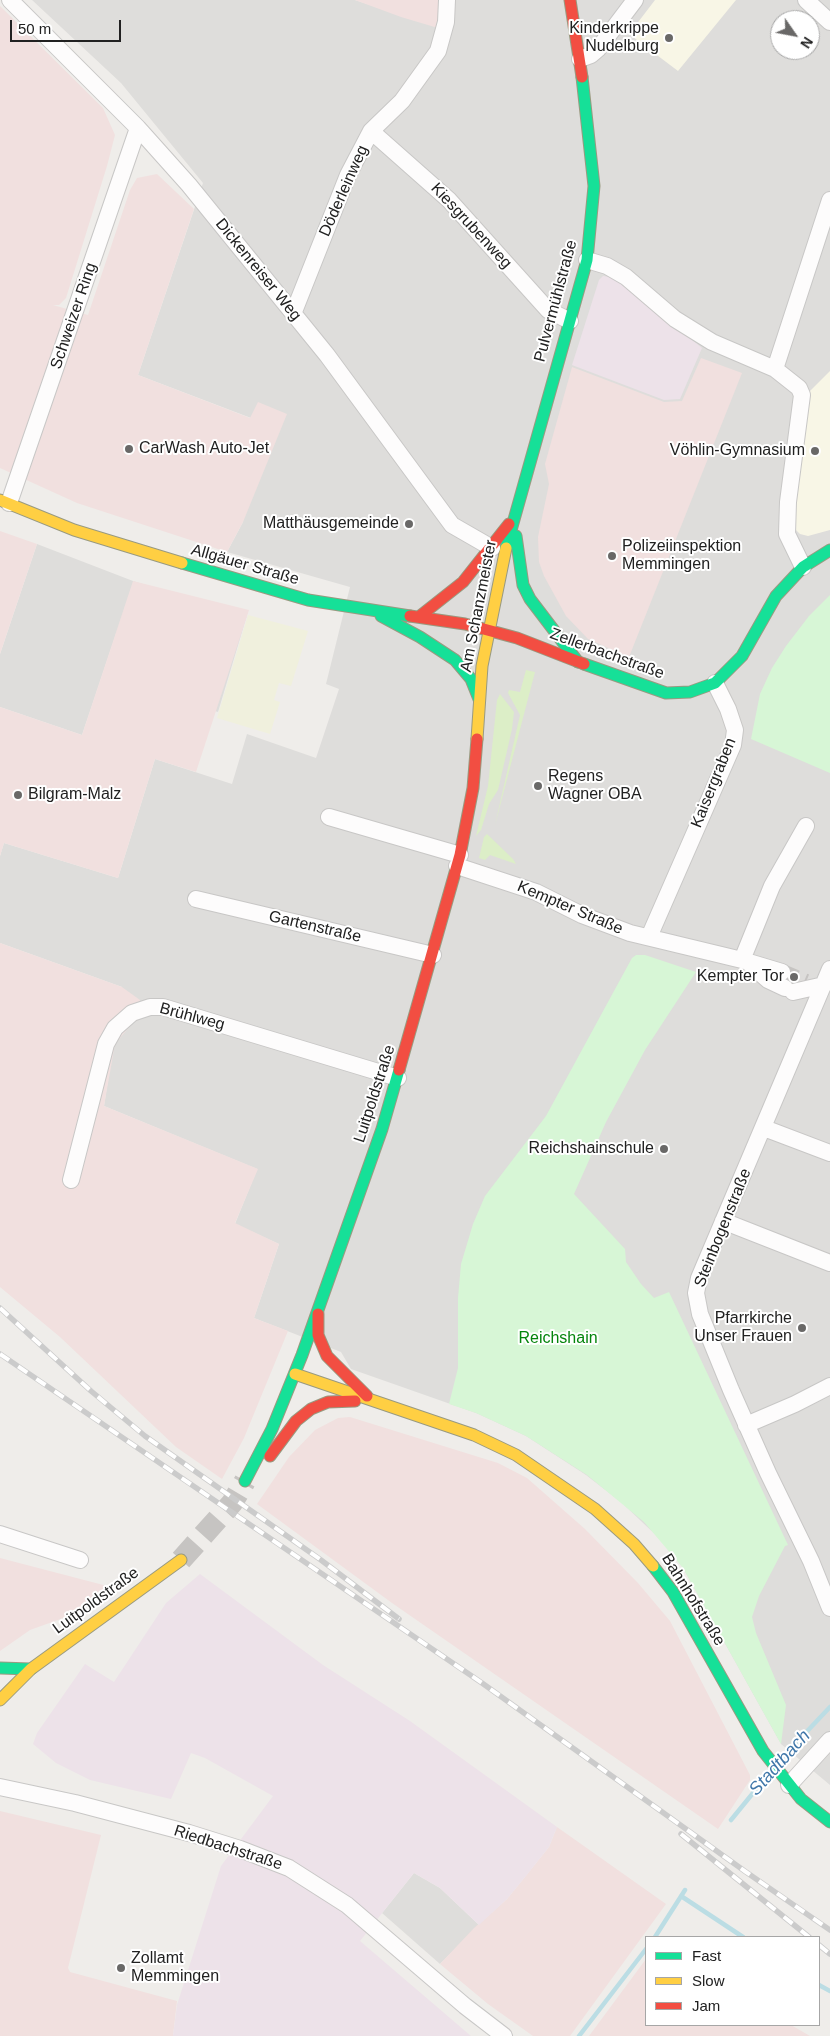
<!DOCTYPE html>
<meta charset="utf-8">
<style>
body{margin:0}
#map{position:relative;width:830px;height:2036px;overflow:hidden;background:#efedea;font-family:Helvetica,sans-serif}
canvas{display:block}
.legend{position:absolute;left:645px;top:1936px;width:175px;height:90px;box-sizing:border-box;background:#fff;border:1px solid #a6a6a6;margin:0;padding:6px 9px;list-style:none;font-size:15px;color:#212121}
.legend li{display:flex;align-items:center;gap:10px;height:25px}
.legend b{width:25px;border:1px solid #a6a6a6}
.north{position:absolute;left:770px;top:10px;width:50px;height:50px;box-sizing:border-box;background:#fff;border:1px solid #a6a6a6;border-radius:50%;rotate:123deg;font-size:14px;font-weight:700;line-height:20px;text-align:center;color:#212121}
.north::after{content:'';display:block;margin:auto;width:18px;height:22px;background:#696867;clip-path:polygon(50% 0,100% 100%,50% 72%,0 100%)}
.scale{position:absolute;left:10px;top:20px;width:111px;height:22px;box-sizing:border-box;border:2px solid #212121;border-top:0;padding-left:6px;font-size:15px;line-height:18px;white-space:nowrap;color:#212121;-webkit-text-stroke:4px #fff;paint-order:stroke}
</style>
<div id="map">
<canvas width="830" height="2036"></canvas>
<ul class="legend">
<li><b style="height:6px;background:#16e098"></b>Fast</li>
<li><b style="height:6px;background:#ffcf43"></b>Slow</li>
<li><b style="height:6px;background:#f24e42"></b>Jam</li>
</ul>
<div class="north">N</div>
<div class="scale">50 m</div>
</div>
<script>
const g = document.querySelector('canvas').getContext('2d');
g.lineJoin = 'round';
function paint(path, color) {
  g.fillStyle = color;
  g.fill(path, 'evenodd');
}
function poly(rows) {
  const path = new Path2D();
  for (const r of rows) {
    path.moveTo(r[0], r[1]);
    for (let i = 2; i < r.length; i += 2) path.lineTo(r[i], r[i + 1]);
  }
  return path;
}
function stroke(path, color, width, dash) {
  g.strokeStyle = color;
  g.lineWidth = width;
  g.lineCap = dash ? 'butt' : 'round';
  g.setLineDash(dash || []);
  g.stroke(path);
}
function label(font, color, halo, rows, align = 'center') {
  g.font = font + ' Helvetica,sans-serif';
  g.lineWidth = 4;
  g.setLineDash([]);
  g.textBaseline = 'middle';
  g.strokeStyle = halo;
  g.fillStyle = color;
  for (const [text, x, y, turn = 0] of rows) {
    g.save();
    g.translate(x, y);
    g.rotate((+turn || 0) * Math.PI / 180);
    g.textAlign = isNaN(turn) ? turn : align;
    if (halo) g.strokeText(text, 0, 0);
    g.fillText(text, 0, 0);
    g.restore();
  }
}
paint(poly([
 [32,0,355,0,450,31,455,0,830,0,830,1785,781,1744,683,1568,660,1539,622,1503,586,1475,526,1436,476,1413,351,1369,341,1352,254,1318,279,1244,235,1224,257,1169,104,1106,122,987,0,943,0,856,4,843,118,878,155,759,232,784,247,734,316,758,339,689,326,684,350,587,227,552,243,522,251,418,138,375,203,183,121,83],
 [780,20,810,20,810,50,780,50],
 [37,544,133,581,247,615,218,712,198,706,116,634,82,735,0,707,0,654],
 [414,1873,440,1888,479,1925,440,1964,382,1913]
]), '#dedddb');
paint(poly([
 [355,0,440,0,438,28,401,17],
 [0,6,103,108,115,135,107,166,66,298,59,305,53,305,88,315,130,190,137,178,157,174,194,209,138,375,250,418,258,402,287,414,243,522,227,552,77,503,0,468],
 [701,358,742,373,629,657,588,639,566,616,544,576,539,562,538,537,549,484,545,464,572,367,664,402,682,401],
 [0,531,37,544,0,654],
 [133,581,249,610,196,772,155,759,118,878,4,843,0,856,0,707,82,735],
 [0,943,122,987,140,1000,135,1020,115,1044,104,1106,258,1169,235,1223,279,1244,254,1318,288,1331,244,1438,222,1479,176,1447,60,1337,0,1287],
 [350,1417,498,1463,527,1478,585,1529,638,1583,670,1621,750,1775,750,1780,718,1829,392,1603,257,1504,289,1457,315,1430,338,1418],
 [0,1558,111,1587,69,1616,30,1630,0,1651],
 [0,1811,101,1835,68,1968,70,1972,177,2001,173,2036,0,2036],
 [557,1827,666,1904,570,2036,533,2036,488,2004,440,1964,474,1928,507,1899,549,1847],
 [646,1959,646,2025,791,2025,810,2036,589,2036]
]), '#f1e0df');
paint(poly([
 [603,276,617,278,702,348,680,399,664,400,572,365,599,280],
 [200,1574,323,1665,410,1721,557,1827,549,1847,526,1876,507,1899,479,1925,440,1888,414,1873,360,1941,471,2036,173,2036,177,2005,221,1866,273,1796,205,1758,191,1753,171,1799,90,1780,56,1763,33,1744,37,1733,85,1664,114,1682,166,1603]
]), '#ede2e9');
paint(poly([
 [655,0,736,0,678,71,629,34],
 [830,371,830,530,808,536,800,534,793,527,808,393]
]), '#f8f6e6');
paint(poly([
 [248,615,308,631,291,686,279,683,274,700,280,702,270,734,217,718]
]), '#f0f0dd');
paint(poly([
 [526,670,535,672,495,825,520,715,508,693,509,690,520,692],
 [500,694,514,712,512,729,498,790,489,804,481,830,476,836,488,786,497,700],
 [487,834,513,859,516,864,490,855,485,860,479,858,484,837]
]), '#dceec7');
paint(poly([
 [830,595,830,773,751,739,760,694,772,668,786,646,809,616],
 [636,955,645,955,696,972,645,1050,606,1122,574,1194,625,1249,626,1262,641,1284,654,1298,669,1292,788,1545,785,1546,759,1596,752,1617,756,1633,786,1705,781,1744,683,1568,644,1522,587,1475,526,1436,476,1413,449,1404,458,1368,458,1298,461,1264,473,1224,485,1196,546,1116,614,991,632,958]
]), '#d7f6d6');
stroke(poly([
 [779,1761,830,1707],
 [731,1820,771,1771],
 [681,1896,743,1937],
 [655,1937,685,1890],
 [819,1985,830,1991],
 [579,2036,646,1949]
]), '#bbdde4', 4.5);
stroke(poly([
 [782,972,806,982]
]), '#c6c4c2', 16, [16, 8]);
stroke(poly([
 [181,1560,232,1503,245,1481]
]), '#c6c4c2', 22, [22, 11]);
const street = poly([
 [10,0,138,128,189,185,327,355,452,525,492,548],
 [806,0,830,22],
 [580,59,591,55,598,49,635,0],
 [371,131,449,200,548,310,570,321],
 [587,260,607,266,626,277,675,319,712,342,775,369,799,388,802,395,788,502,787,534,803,567],
 [293,314,348,175,371,131,402,101,438,51,446,22,447,0],
 [775,369,830,200],
 [9,503,138,128],
 [329,817,460,855],
 [457,866,536,892,582,915,630,933,742,960,782,972],
 [196,899,433,955],
 [649,937,733,745,735,730,728,709,715,683],
 [742,960,772,886,806,826],
 [751,965,768,980,785,988],
 [830,969,699,1278,696,1293,700,1314,731,1390,768,1473,811,1561,830,1608],
 [793,992,824,985],
 [764,1128,830,1153],
 [71,1180,106,1044,115,1028,132,1013,150,1007,163,1007,398,1078],
 [723,1221,830,1263],
 [746,1425,795,1404,830,1386],
 [0,1534,80,1560],
 [789,1785,830,1740],
 [0,1787,75,1803,189,1833,240,1849,289,1868,347,1905,465,2006,504,2036]
]);
const fast = poly([
 [516,536,523,585,530,599,578,662],
 [506,548,587,260,594,186,582,77],
 [182,563,308,600,410,616],
 [381,616,420,637,455,660,471,679,479,699],
 [584,664,666,693,690,692,715,683,742,656,776,596,803,567,830,550],
 [245,1481,272,1429,302,1355,382,1129,399,1070],
 [653,1566,673,1592,763,1751,801,1799,830,1822],
 [0,1668,31,1669]
]);
const slow = poly([
 [0,500,74,530,182,563],
 [477,739,482,666,506,548],
 [295,1374,474,1435,516,1455,595,1509,634,1544,653,1566],
 [0,1700,31,1669,181,1560]
]);
const jam = poly([
 [570,0,582,77],
 [410,616,465,624,517,638,584,664],
 [420,616,463,582,509,524],
 [399,1070,460,855,473,788,477,739],
 [318,1314,318,1335,327,1356,367,1396],
 [270,1456,296,1421,311,1409,328,1402,355,1401]
]);
stroke(street, '#c8c7c6', 18);
stroke(fast, '#999a80', 13);
stroke(slow, '#999a80', 13);
stroke(jam, '#999a80', 13);
stroke(street, '#fdfcfc', 16);
stroke(fast, '#16e098', 11);
stroke(slow, '#ffcf43', 11);
stroke(jam, '#f24e42', 11);
const rail = poly([
 [0,1308,91,1391,145,1436,321,1560,399,1619],
 [0,1354,482,1683,746,1872,830,1930],
 [681,1834,809,1937],
 [819,1945,830,1954]
]);
stroke(rail, '#cbcbcb', 5.5);
stroke(rail, '#fff', 4, [11]);
for (const [x, y, r, color] of [
 [669,38,5,"#696867"],
 [129,449,5,"#696867"],
 [815,451,5,"#696867"],
 [409,524,5,"#696867"],
 [612,556,5,"#696867"],
 [538,786,5,"#696867"],
 [18,795,5,"#696867"],
 [794,977,5,"#696867"],
 [664,1149,5,"#696867"],
 [802,1328,5,"#696867"],
 [121,1968,5,"#696867"]
]) {
  const dot = new Path2D();
  dot.arc(x, y, r, 0, 2 * Math.PI);
  g.fillStyle = color;
  g.fill(dot);
  stroke(dot, '#fff', 2);
}
label('16px', '#212121', '#fff', [
 ["Kinderkrippe",659,29],
 ["Nudelburg",659,47],
 ["CarWash Auto-Jet",139,449,"left"],
 ["Vöhlin-Gymnasium",805,451],
 ["Matthäusgemeinde",399,524],
 ["Polizeiinspektion",622,547,"left"],
 ["Memmingen",622,565,"left"],
 ["Regens",548,777,"left"],
 ["Wagner OBA",548,795,"left"],
 ["Bilgram-Malz",28,795,"left"],
 ["Kempter Tor",784,977],
 ["Reichshainschule",654,1149],
 ["Pfarrkirche",792,1319],
 ["Unser Frauen",792,1337],
 ["Zollamt",131,1959,"left"],
 ["Memmingen",131,1977,"left"]
], 'right');
label('16px', '#212121', '#fff', [
 ["Döderleinweg",344,191,-66],
 ["Kiesgrubenweg",471,226,47],
 ["Dickenreiser Weg",258,270,51],
 ["Pulvermühlstraße",556,301,-75],
 ["Schweizer Ring",74,316,-71],
 ["Allgäuer Straße",245,565,16],
 ["Am Schanzmeister",479,606,-79],
 ["Zellerbachstraße",607,654,20],
 ["Kaisergraben",714,783,-68],
 ["Kempter Straße",570,908,23],
 ["Gartenstraße",315,927,13],
 ["Brühlweg",192,1017,15],
 ["Luitpoldstraße",375,1094,-72],
 ["Steinbogenstraße",723,1228,-68],
 ["Bahnhofstraße",693,1600,58],
 ["Luitpoldstraße",96,1601,-36],
 ["Riedbachstraße",228,1848,18]
]);
label('16px', '#04850c', '#fff', [
 ["Reichshain",558,1339]
]);
label('italic 18px', '#4077a9', '#fff', [
 ["Stadtbach",780,1763,-48]
]);
</script>
